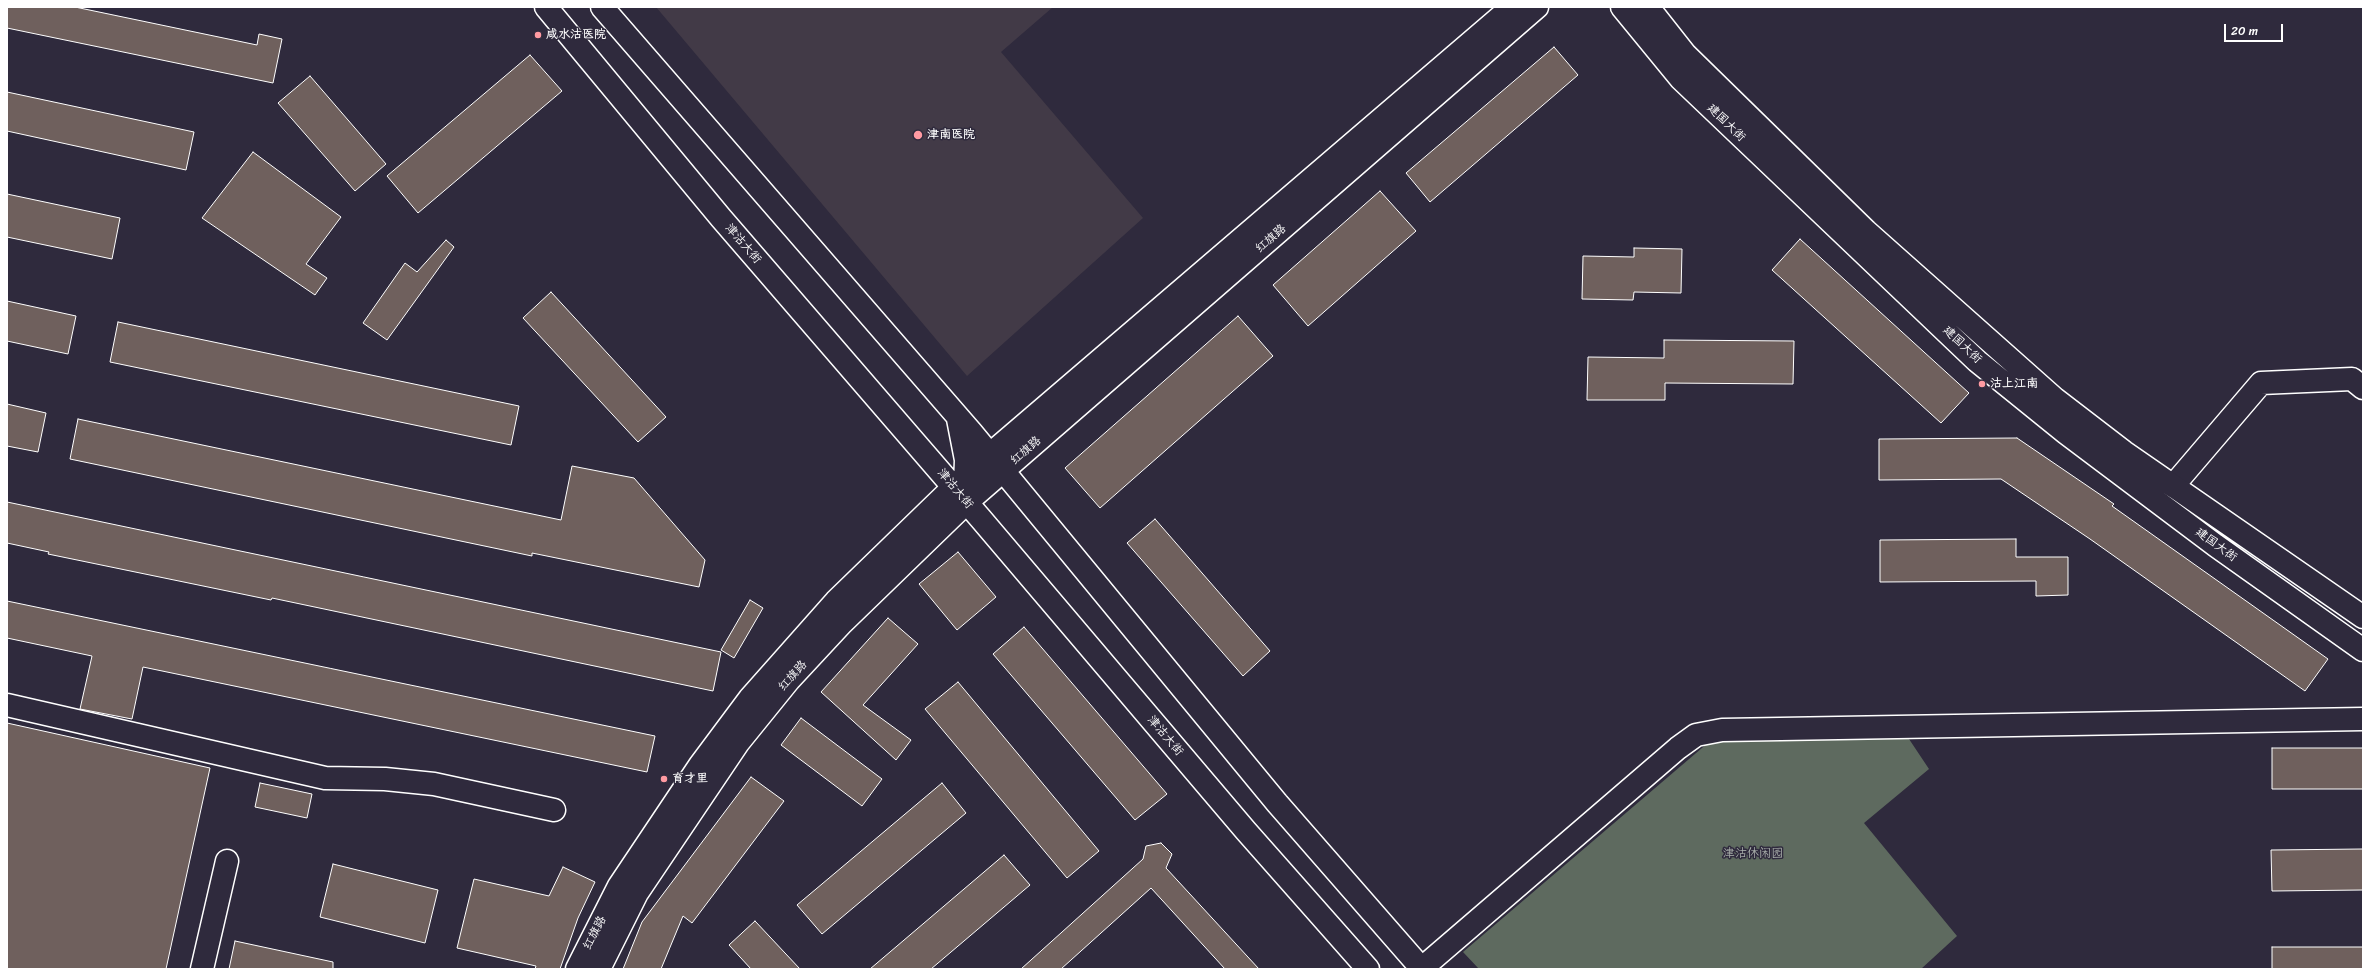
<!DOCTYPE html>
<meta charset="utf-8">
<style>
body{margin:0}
#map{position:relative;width:2370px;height:976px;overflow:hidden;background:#2f2a3d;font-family:Sriracha,sans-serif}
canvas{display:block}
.frame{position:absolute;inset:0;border:8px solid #fff;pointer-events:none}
.scale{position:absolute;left:2224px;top:24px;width:59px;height:18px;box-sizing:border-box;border:2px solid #fff;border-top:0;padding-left:5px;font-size:12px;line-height:14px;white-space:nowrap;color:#fff;-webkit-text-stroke:3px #2f2a3d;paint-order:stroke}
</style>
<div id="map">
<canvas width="2370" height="976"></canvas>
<div class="frame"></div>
<div class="scale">20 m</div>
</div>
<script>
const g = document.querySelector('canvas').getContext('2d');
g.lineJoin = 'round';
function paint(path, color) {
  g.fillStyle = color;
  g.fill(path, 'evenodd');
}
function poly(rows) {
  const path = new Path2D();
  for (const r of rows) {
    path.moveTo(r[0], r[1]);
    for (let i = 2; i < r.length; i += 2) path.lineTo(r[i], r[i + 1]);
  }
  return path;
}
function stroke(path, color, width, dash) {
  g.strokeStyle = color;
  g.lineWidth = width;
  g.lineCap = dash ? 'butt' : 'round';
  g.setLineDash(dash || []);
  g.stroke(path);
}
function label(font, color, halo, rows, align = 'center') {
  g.font = font + ' Sriracha,"LXGW WenKai TC",sans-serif';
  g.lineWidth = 3;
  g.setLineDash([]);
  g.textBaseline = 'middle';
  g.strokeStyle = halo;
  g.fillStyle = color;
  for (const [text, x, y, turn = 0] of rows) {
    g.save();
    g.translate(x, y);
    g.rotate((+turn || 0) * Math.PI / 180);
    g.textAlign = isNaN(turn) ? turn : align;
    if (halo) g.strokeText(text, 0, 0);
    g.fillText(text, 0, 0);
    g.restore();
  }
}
paint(poly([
 [656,7,1053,7,1001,52,1143,218,967,376]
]), '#423a47');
paint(poly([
 [1907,736,1929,769,1864,823,1957,936,1921,969,1479,969,1463,952,1709,742,1726,738]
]), '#5e6a5f');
const building = poly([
 [7,7,75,7,257,45,259,34,282,39,273,83,7,28,7,7],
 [1554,47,1578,75,1430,202,1406,173,1554,47],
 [530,55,562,91,418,213,387,176,530,55],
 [310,76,386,164,355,191,278,103,310,76],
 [7,92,194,132,186,170,7,131,7,92],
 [253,152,341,217,306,264,327,278,315,295,202,218,253,152],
 [1380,191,1416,231,1308,326,1273,285,1380,191],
 [7,194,120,218,112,259,7,237,7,194],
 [1800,239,1969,393,1941,423,1772,270,1800,239],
 [446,240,454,247,387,340,363,323,405,263,417,272,446,240],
 [1634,248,1682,249,1681,293,1634,292,1633,300,1582,299,1583,256,1634,257,1634,248],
 [551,292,666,417,638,442,523,318,551,292],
 [7,301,76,316,68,354,7,341,7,301],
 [1238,316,1273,356,1100,508,1065,468,1238,316],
 [118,322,519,406,511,445,110,362,118,322],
 [1664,340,1794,341,1793,384,1665,383,1665,400,1587,400,1588,357,1664,358,1664,340],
 [7,404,46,413,38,452,7,446,7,404],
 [78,419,561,520,572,466,634,478,705,560,699,587,532,553,532,556,70,459,78,419],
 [2017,438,2114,504,2112,506,2328,659,2305,691,2090,539,2001,479,1879,480,1879,439,2017,438],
 [7,502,721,652,713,691,272,598,271,600,48,554,49,552,7,543,7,502],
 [1155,519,1270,651,1243,676,1127,543,1155,519],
 [2016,539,2016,557,2068,557,2068,595,2036,596,2036,581,1880,582,1880,540,2016,539],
 [958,552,996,597,957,630,919,584,958,552],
 [750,600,763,608,734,658,721,650,750,600],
 [7,601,655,736,647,772,143,667,132,719,80,709,92,656,7,638,7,601],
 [888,618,918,644,863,705,911,740,896,760,821,692,888,618],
 [1024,627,1167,794,1135,820,993,654,1024,627],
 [958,682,1099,851,1067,878,925,709,958,682],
 [801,718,882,779,862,806,781,745,801,718],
 [7,723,210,768,166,969,7,969,7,723],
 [2272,748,2363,748,2363,789,2272,789,2272,748],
 [751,777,784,801,692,923,683,916,661,969,623,969,642,922,751,777],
 [260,783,312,794,307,818,255,807,260,783],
 [942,783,966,813,822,934,797,905,942,783],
 [1161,843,1172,854,1166,868,1259,969,1225,969,1151,888,1061,969,1021,969,1143,859,1146,846,1161,843],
 [2363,849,2363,890,2272,891,2271,850,2363,849],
 [1004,855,1030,885,931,969,870,969,1004,855],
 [333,864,438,890,425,943,320,917,333,864],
 [563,867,595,882,578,918,560,969,535,969,536,966,457,948,474,879,549,896,563,867],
 [755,921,800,969,751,969,729,945,755,921],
 [235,941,333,962,333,969,229,969,235,941],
 [2272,947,2363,947,2363,969,2272,969,2272,947]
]);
paint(building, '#6f605d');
stroke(building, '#fff', 1);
const minor = poly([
 [2173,486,2261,383,2352,379,2363,388],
 [7,705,325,778,385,779,434,784,554,810],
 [202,969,227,861],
 [1421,969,1678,748,1696,735,1722,730,2363,719]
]);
const major = poly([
 [546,7,721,218,981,519,1246,831,1368,969],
 [602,7,972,433,1277,803,1422,969],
 [1622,7,1681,79,1977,361,2066,433,2215,545,2363,650],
 [1648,7,1685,54,1866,231,2055,399,2124,452,2363,617],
 [958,419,966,460,965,484],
 [577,969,619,886,700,765,750,698,836,601,967,474,1512,7],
 [599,969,637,893,738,743,789,680,842,623,966,503,1537,7]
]);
stroke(minor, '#fff', 25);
stroke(major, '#fff', 25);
stroke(minor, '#2f2a3d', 22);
stroke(major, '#2f2a3d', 22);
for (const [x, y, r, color] of [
 [538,35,4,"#ff9aa2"],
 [918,135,5,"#ff9aa2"],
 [1982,384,4,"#ff9aa2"],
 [664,779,4,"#ff9aa2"]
]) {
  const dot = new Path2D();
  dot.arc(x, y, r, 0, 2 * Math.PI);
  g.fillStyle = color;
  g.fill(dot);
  stroke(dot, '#2f2a3d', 1.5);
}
label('bold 12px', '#fff', '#2f2a3d', [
 ["咸水沽医院",546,35],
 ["津南医院",927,135],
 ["沽上江南",1990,384],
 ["育才里",672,779]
], 'left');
label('12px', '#fff', '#2f2a3d', [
 ["建国大街",1726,123,44],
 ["红旗路",1271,239,-41],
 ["津沽大街",743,244,49],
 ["建国大街",1962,345,43],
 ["红旗路",1026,451,-41],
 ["津沽大街",955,489,50],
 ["建国大街",2216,545,36],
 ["红旗路",793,676,-48],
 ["津沽大街",1165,736,50],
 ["红旗路",595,933,-63]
]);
label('12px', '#aeb4af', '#2f2a3d', [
 ["津沽休闲园",1753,854]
]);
</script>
